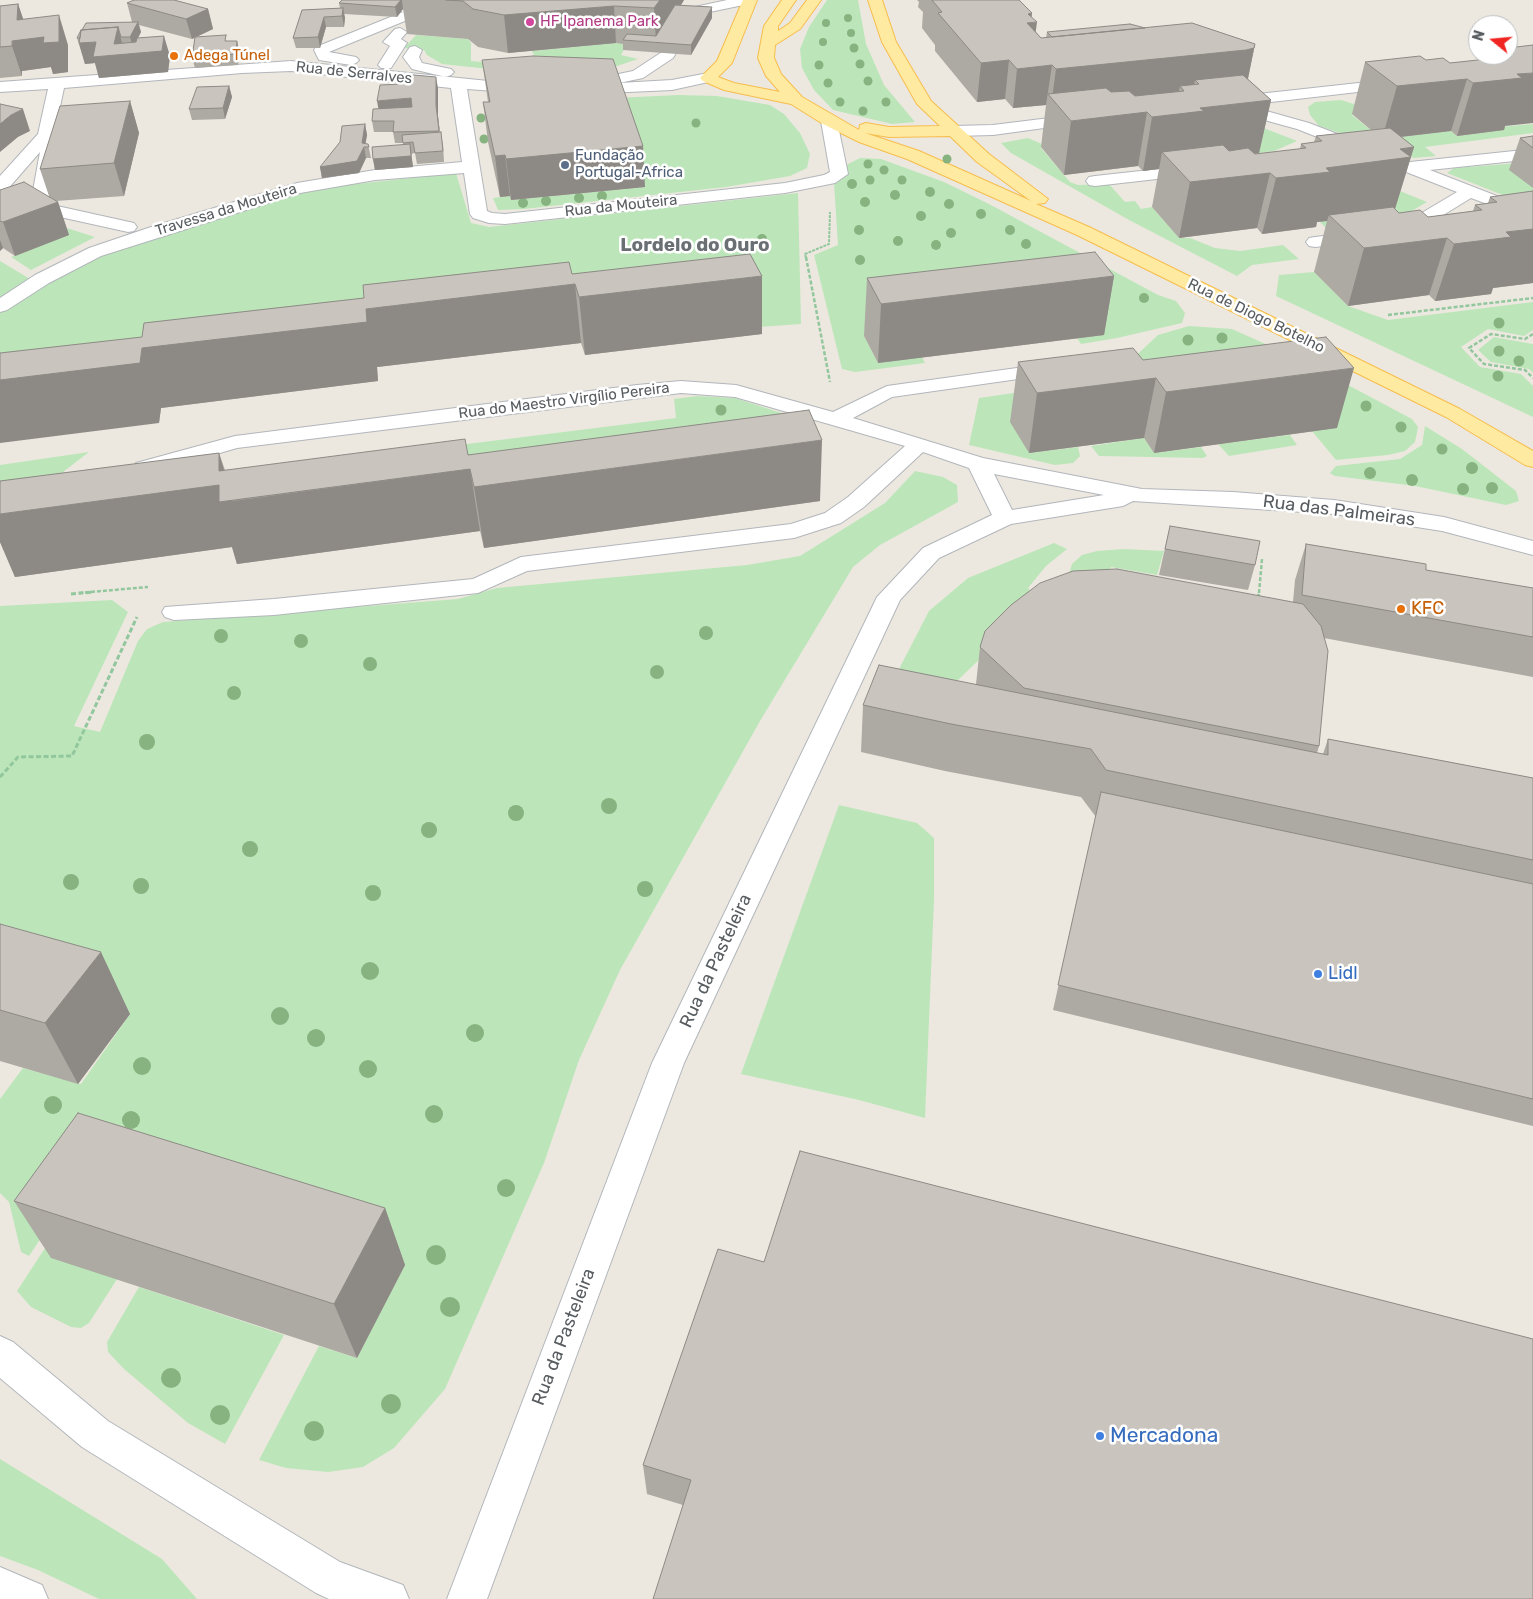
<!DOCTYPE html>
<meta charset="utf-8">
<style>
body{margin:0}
#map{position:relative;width:1533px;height:1599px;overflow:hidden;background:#ece8df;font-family:Rubik,sans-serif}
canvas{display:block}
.north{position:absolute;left:1468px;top:15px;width:50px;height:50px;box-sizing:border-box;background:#fff;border:1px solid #bcbec0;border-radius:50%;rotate:287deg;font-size:14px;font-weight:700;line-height:20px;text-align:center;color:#585d61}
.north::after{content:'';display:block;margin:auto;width:18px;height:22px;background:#f02421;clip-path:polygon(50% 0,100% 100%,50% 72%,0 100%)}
</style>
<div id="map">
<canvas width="1533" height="1599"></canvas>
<div class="north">N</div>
</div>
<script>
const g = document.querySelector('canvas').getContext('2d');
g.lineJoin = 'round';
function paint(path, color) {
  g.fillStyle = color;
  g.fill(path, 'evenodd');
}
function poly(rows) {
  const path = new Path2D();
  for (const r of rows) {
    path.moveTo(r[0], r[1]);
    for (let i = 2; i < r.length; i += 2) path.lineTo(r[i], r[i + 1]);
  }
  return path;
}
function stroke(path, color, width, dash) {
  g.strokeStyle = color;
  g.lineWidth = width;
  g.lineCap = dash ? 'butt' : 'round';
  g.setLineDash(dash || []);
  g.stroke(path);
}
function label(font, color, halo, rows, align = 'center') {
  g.font = font + ' Rubik,sans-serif';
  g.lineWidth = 5;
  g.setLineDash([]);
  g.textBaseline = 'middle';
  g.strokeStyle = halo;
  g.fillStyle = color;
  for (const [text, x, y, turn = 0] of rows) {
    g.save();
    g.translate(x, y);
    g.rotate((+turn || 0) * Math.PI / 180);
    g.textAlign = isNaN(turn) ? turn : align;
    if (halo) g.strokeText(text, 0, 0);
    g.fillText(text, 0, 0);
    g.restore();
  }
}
paint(poly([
 [827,0,858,0,866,44,884,85,915,122,892,124,833,110,814,90,802,68,800,49,809,27],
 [416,35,468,39,471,43,471,61,505,64,535,57,532,51,616,43,627,44,621,55,638,59,614,67,489,69,442,64,427,55,424,50,404,48],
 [678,95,717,96,770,105,784,114,800,133,810,154,807,168,790,176,726,187,524,209,498,210,493,198,510,196,511,200,645,187,615,98],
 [1341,100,1364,107,1352,115,1382,139,1451,131,1457,136,1503,130,1500,127,1533,124,1533,133,1425,147,1436,156,1414,158,1319,126,1310,115,1308,107,1315,102],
 [1261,127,1292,139,1297,141,1274,151,1259,153,1229,128],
 [1028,138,1042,144,1041,148,1070,182,1078,185,1109,184,1125,202,1135,201,1141,209,1152,207,1179,238,1190,238,1215,248,1240,251,1283,245,1299,259,1252,265,1237,276,1129,220,1011,153,1001,143],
 [860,158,881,159,944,182,989,204,1158,295,1176,301,1185,313,1182,323,1117,338,1081,344,1077,338,864,336,878,363,922,357,925,363,855,372,842,369,814,255,838,245,834,183,849,174,846,165],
 [1533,162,1533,207,1447,173,1454,168],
 [456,173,471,223,489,227,798,193,801,324,759,327,751,311,0,412,0,313,95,255,301,190],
 [1368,178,1427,202,1400,218,1326,228,1320,222],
 [51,223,95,237,31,270,11,257,68,235],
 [0,261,30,279,0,299],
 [1314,272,1348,306,1388,320,1533,302,1533,330,1524,336,1488,329,1461,347,1480,367,1521,374,1533,386,1533,417,1276,296,1279,275],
 [1189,326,1232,329,1299,359,1412,419,1418,427,1415,442,1405,451,1388,455,1336,460,1312,431,1309,396,1029,453,1078,447,1080,456,1073,463,1055,465,969,445,979,398,1111,379,1158,335],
 [1494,337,1533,344,1533,373,1529,369,1491,362,1478,350],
 [697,396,735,398,800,419,800,432,234,473,676,418,674,399],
 [1425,426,1462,449,1516,491,1519,501,1506,505,1415,486,1335,476,1330,473,1336,466,1400,459,1422,445],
 [1290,435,1297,445,1229,456,1218,444],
 [1144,438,1154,453,1201,447,1207,456,1203,458,1099,456,1091,446],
 [89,452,63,472,55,490,0,521,0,465],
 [915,471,943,477,957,485,958,502,880,545,853,567,760,721,620,970,579,1060,544,1163,445,1389,394,1448,363,1467,328,1472,286,1468,259,1460,319,1346,357,1358,404,1265,117,1279,89,1323,81,1328,71,1327,31,1307,17,1291,92,1176,61,1208,29,1256,21,1252,9,1202,0,1193,0,1099,23,1068,81,1084,130,1014,0,977,0,606,112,600,128,612,74,726,100,732,138,641,147,629,163,622,458,599,497,588,747,565,800,556,885,503],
 [1054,543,1067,549,1046,566,1028,588,1048,609,1011,629,958,680,948,711,884,698,929,611,968,578],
 [1124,549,1164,551,1157,575,1111,567,1105,596,1069,574,1072,564,1082,555,1097,551],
 [839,805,917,823,934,838,934,899,925,1118,859,1100,741,1074],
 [139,1287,284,1335,225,1444,188,1423,124,1369,108,1352,107,1342],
 [0,1459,162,1559,197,1599,99,1599,38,1570,0,1556]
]), '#bce6b9');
const minor = poly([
 [395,0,409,0,408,2,419,13,417,16,329,52,356,57,359,60,356,63,351,65,319,60,314,50,316,47,403,12,393,8,391,5,395,0],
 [727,0,755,0,753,3,700,14,673,58,643,78,619,83,672,80,708,73,716,78,713,81,672,90,585,94,577,89,585,84,612,83,606,79,609,76,633,71,662,52,690,8,727,0],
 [400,28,407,32,401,39,407,43,391,68,381,68,378,65,390,46,383,42,395,29,400,28],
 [415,46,422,50,419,57,422,63,451,69,454,72,451,75,446,77,412,69,403,57,410,47,415,46],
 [291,61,528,85,530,88,528,91,522,93,467,89,487,211,492,213,505,214,785,183,824,175,830,172,821,121,829,116,837,121,848,174,835,183,785,193,505,224,489,223,473,218,470,214,464,173,375,180,300,193,101,256,49,283,7,310,0,312,0,298,35,275,89,248,151,227,297,183,375,170,462,162,451,88,291,71,242,73,64,88,54,135,58,144,48,204,134,223,137,227,134,231,128,232,33,211,30,207,40,152,6,191,0,192,0,176,38,134,48,89,0,92,0,82,291,61],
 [1395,79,1403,84,1401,87,1245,105,1309,123,1410,162,1533,149,1533,159,1430,170,1533,210,1533,221,1471,198,1409,236,1315,247,1309,246,1306,242,1309,238,1315,237,1398,227,1457,192,1297,129,1228,110,1223,102,1231,97,1395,79],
 [1082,114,1088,116,1090,119,1088,122,993,135,954,136,946,131,954,126,993,125,1082,114],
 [1195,165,1201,166,1203,170,1201,174,1095,186,1089,185,1086,181,1089,177,1095,176,1195,165],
 [1053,363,1060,365,1063,369,1060,373,892,397,853,418,983,458,1142,489,1233,492,1334,500,1444,517,1533,541,1533,555,1442,531,1334,514,1133,501,1123,506,1011,524,939,558,900,600,684,1063,487,1599,447,1599,652,1063,877,597,923,548,992,515,969,468,923,452,864,507,841,523,794,538,527,571,478,593,274,615,174,620,165,617,162,612,165,607,274,599,473,579,521,557,791,524,825,513,848,497,905,446,735,397,681,393,237,448,144,475,136,473,133,468,136,463,235,436,637,385,681,381,736,385,833,412,887,386,1053,363],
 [994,474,1104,495,1012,510,994,474],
 [0,1336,13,1342,108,1421,340,1562,403,1585,409,1599,329,1599,316,1593,82,1447,0,1378,0,1336],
 [0,1567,42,1585,48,1599,0,1599,0,1567]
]);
const major = poly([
 [743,0,757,0,732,63,718,77,734,83,780,92,766,76,758,58,764,26,782,0,796,0,778,26,778,31,790,23,807,0,821,0,800,29,775,45,774,58,781,74,802,97,859,130,860,125,866,123,889,127,940,126,917,104,882,42,868,0,882,0,896,42,931,101,989,154,1048,199,1045,203,1036,204,1089,227,1460,409,1533,451,1533,467,1525,465,1446,417,1077,235,907,159,859,142,823,124,791,104,724,90,703,81,700,78,717,61,743,0],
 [865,133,889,137,950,136,977,162,1031,201,919,151,865,133]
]);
stroke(minor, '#b2b6bb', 2);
stroke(major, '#f7bd4d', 2);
stroke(poly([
 [806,258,805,254,829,244,830,212]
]), '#92c79e', 2, [3, 1]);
stroke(poly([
 [806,257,830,382],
 [1388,315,1533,298],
 [1533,334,1525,339,1491,334,1469,348,1484,364,1525,370,1533,378],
 [79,593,148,587],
 [1259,593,1262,559]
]), '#92c79e', 2.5, [4, 2]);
stroke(poly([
 [71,594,93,592],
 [1258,599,1259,592],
 [0,777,18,757,72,756,137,617]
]), '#92c79e', 3, [5, 2.5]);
paint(minor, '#fff');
paint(major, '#ffeaa1');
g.fillStyle = '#86b37f';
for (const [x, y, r] of [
 [848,18,4],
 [826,23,4],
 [851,33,4],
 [823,42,4],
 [854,48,4.5],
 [860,64,4.5],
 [819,65,4.5],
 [868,81,4.5],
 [828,83,4.5],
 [840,102,4.5],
 [886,102,4.5],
 [863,111,4.5],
 [481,118,4.5],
 [696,123,4.5],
 [484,139,4.5],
 [947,159,4.5],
 [868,164,4.5],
 [884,170,4.5],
 [870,180,4.5],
 [902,180,4.5],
 [852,184,5],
 [930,192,5],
 [895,195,5],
 [602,196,5],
 [579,198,5],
 [546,201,5],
 [865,202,5],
 [523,203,5],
 [949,204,5],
 [981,214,5],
 [921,216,5],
 [859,230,5],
 [1010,230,5],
 [951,233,5],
 [762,239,5],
 [898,241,5],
 [1026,244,5],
 [936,245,5],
 [860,260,5],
 [1144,298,5],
 [1499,323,5.5],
 [1222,338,5.5],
 [1188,340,5.5],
 [1499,351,5.5],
 [1519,361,5.5],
 [1498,376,5.5],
 [1366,406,5.5],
 [721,410,5.5],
 [1401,427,5.5],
 [1442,449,5.5],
 [1472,468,6],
 [1370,473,6],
 [1412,480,6],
 [1492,488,6],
 [1463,489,6],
 [706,633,7],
 [221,636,7],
 [301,641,7],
 [370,664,7],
 [657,672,7],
 [234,693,7],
 [147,742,8],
 [609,806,8],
 [516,813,8],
 [429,830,8],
 [250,849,8],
 [71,882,8],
 [141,886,8],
 [645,889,8],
 [373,893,8],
 [370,971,9],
 [280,1016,9],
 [475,1033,9],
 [316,1038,9],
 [142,1066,9],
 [368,1069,9],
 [53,1105,9],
 [434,1114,9],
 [131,1120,9],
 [506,1188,9],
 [436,1255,10],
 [450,1307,10],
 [171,1378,10],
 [391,1404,10],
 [220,1415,10],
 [314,1431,10]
]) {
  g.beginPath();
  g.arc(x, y, r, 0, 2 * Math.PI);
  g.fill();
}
paint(poly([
 [342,0,684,0,681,5,712,18,691,55,623,50,623,44,616,43,508,53,478,47,468,39,407,34,403,9,397,17,344,14,345,18,344,27,326,27,320,48,296,48,293,38,302,10,340,8,339,3],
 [917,0,1019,0,1032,13,1031,17,1036,32,1041,38,1046,38,1047,32,1145,28,1255,44,1248,79,1271,100,1259,153,1255,154,1300,149,1301,144,1314,142,1316,136,1371,130,1352,114,1365,62,1426,60,1450,63,1488,59,1490,55,1508,55,1505,126,1504,130,1457,136,1451,131,1401,137,1414,147,1395,209,1399,213,1428,217,1473,211,1475,205,1488,203,1490,197,1533,191,1533,283,1493,288,1491,294,1435,301,1429,295,1348,306,1314,272,1327,221,1317,222,1316,227,1262,234,1257,228,1179,238,1152,207,1159,169,1143,171,1138,166,1064,175,1041,147,1046,105,1013,108,1005,99,977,102,935,51,935,45,922,28,923,12,918,7,919,2],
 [127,3,208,9,213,29,196,37,227,41,237,41,239,51,238,65,195,68,192,58,195,37,192,39,139,25,141,32,138,38,170,56,168,72,99,78,95,63,85,64,77,38,132,22],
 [18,4,23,19,68,45,68,72,53,74,51,67,22,71,22,76,0,78,0,6],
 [482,60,645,187,511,200,510,196,500,197,488,142,483,102,488,102],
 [229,86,232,97,225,119,192,120,189,109],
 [438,88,438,116,440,133,443,144,444,162,417,164,415,153,411,154,413,167,375,170,373,159,403,145,403,143,395,143,393,132,374,132,372,121,379,109],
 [130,101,139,133,124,196,56,201,58,202,69,235,15,256,3,248,0,251,0,190,49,196,40,169],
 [365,124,367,135,365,144,368,144,371,158,366,158,359,173,322,178,320,167],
 [1533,136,1533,188,1509,170,1520,138],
 [572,274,762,334,585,355,581,343,377,367,378,381,161,408,159,423,142,337],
 [1114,276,1104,335,878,363,864,336,867,278],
 [1143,360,1337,428,1154,453,1144,438,1029,453,1010,422,1018,362],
 [219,453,225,470,468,455,820,501,484,548,480,531,237,564,232,547,15,577,0,542,0,481],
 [1170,526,1255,565,1248,590,1159,575],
 [1306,544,1426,570,1533,588,1533,677,1324,638,1319,746,1317,753,1323,754,1328,739,1533,778,1533,1126,1053,1010,1096,817,1081,797,945,771,861,752,863,705,976,684,980,647,1293,602,1295,580],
 [0,924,130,1014,78,1084,0,1061],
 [14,1201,385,1208,405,1265,357,1358,51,1258],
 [764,1262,1533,1339,683,1505,647,1494,643,1465]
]), '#ada9a3');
paint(poly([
 [401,0,402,0,403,9,397,17,395,7],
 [660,0,684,0,658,42,656,42,654,8],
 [18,4,28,33,59,15,68,45,68,72,53,74,51,67,22,71,22,76,12,46,17,20],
 [614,6,616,43,508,53,504,15],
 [712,7,712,18,691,55,691,45],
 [343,8,345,18,344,27,342,16],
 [208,9,213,29,192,39,186,19],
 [1032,13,1031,23,1037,22,1032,60,1023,61,1028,14],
 [324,17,326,27,320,48,318,37],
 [138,22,141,32,133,47,130,37],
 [118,27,123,47,164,36,170,56,168,72,99,78,95,63,85,64,79,43,96,42,114,44],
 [237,41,239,51,238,65,236,54],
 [1255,44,1247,83,1199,84,1195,80,1192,93,1184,91,1180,86,1178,95,1052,99,1056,69],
 [1009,60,1005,99,977,102,981,63],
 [1052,65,1046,105,1013,108,1017,69],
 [1533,73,1533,123,1505,126,1504,130,1457,136,1473,83,1517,74],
 [436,77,438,88,438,116,441,142,436,105],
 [1467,79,1451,131,1382,139,1397,86],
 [229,86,232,97,225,119,223,108],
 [411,98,413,109,379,112,377,101],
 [1271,100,1259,153,1194,161,1162,152,1159,169,1143,171,1152,117,1200,108],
 [130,101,139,133,124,196,114,163],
 [23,109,30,131,18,137,0,152,0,124,11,115],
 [1147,112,1138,166,1064,175,1071,121],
 [365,124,367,135,365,147,364,147,366,158,359,173,322,178,320,167,362,143],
 [410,144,413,167,375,170,373,159],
 [643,146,645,187,511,200,506,159],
 [1414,147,1394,212,1329,215,1327,221,1317,222,1316,227,1262,234,1276,178,1326,168,1400,149],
 [505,155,510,196,500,197,495,156],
 [1270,173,1257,228,1179,238,1190,182],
 [58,202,69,235,15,256,3,222],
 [1533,229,1533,283,1493,288,1491,294,1435,301,1454,244,1506,232],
 [1447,238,1429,295,1348,306,1364,248],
 [0,240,3,248,0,251],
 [762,276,762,334,585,355,579,297],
 [1114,276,1104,335,878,363,881,304],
 [575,284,581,343,377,367,378,381,161,408,159,423,0,443,0,380,142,348,366,309],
 [1354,368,1337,428,1154,453,1166,392],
 [1156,378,1144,438,1029,453,1037,393],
 [822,440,820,501,484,548,474,487],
 [219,453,233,501,470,469,480,531,237,564,232,547,15,577,0,542,0,514,219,485],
 [101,952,130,1014,78,1084,45,1023],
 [385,1208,405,1265,357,1358,334,1304]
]), '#8d8a85');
const building = poly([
 [134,0,174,0,208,9,186,19,127,3,134,0],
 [342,0,401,0,395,7,339,3,342,0],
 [446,0,660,0,654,8,614,6,504,15,473,9,463,1,446,0],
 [932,0,1019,0,1032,13,1028,14,1037,22,1027,23,1041,38,1192,23,1255,44,1254,48,1246,50,1056,69,1052,65,1017,69,1009,60,981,63,938,13,942,12,932,0],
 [18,4,17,20,59,15,59,42,43,43,44,37,12,41,12,46,0,47,0,6,18,4],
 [675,5,712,7,691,45,623,40,627,34,656,36,675,5],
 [343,8,342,16,324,17,318,37,293,38,302,10,343,8],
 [138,22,130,37,121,37,118,27,82,30,86,23,138,22],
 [1130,24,1145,28,1052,37,1047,32,1130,24],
 [118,27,114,44,136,42,137,38,164,36,162,51,93,57,96,42,79,43,81,30,118,27],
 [81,30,80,38,77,38,81,30],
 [226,35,225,41,237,41,236,54,192,58,195,37,226,35],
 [1533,45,1533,73,1517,74,1522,78,1473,83,1467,79,1397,86,1365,62,1420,56,1426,60,1443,58,1450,63,1496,58,1491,55,1508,55,1509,52,1508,48,1533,45],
 [533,56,613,59,643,146,506,159,505,155,495,156,483,102,490,102,482,60,533,56],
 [403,74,436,77,436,105,439,131,393,132,394,121,372,121,373,109,412,107,411,98,377,101,380,85,402,84,403,74],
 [1243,75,1271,100,1200,108,1204,111,1152,117,1147,112,1071,121,1048,94,1106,88,1111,92,1129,91,1135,96,1184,91,1180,86,1199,84,1195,80,1243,75],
 [229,86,223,108,189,109,197,87,229,86],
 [130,101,114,163,40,169,60,106,130,101],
 [0,104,23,109,11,115,0,124,0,104],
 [365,124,362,143,368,144,369,147,364,147,357,161,320,167,340,142,342,126,365,124],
 [1390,128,1414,147,1400,149,1411,157,1326,168,1330,172,1276,178,1270,173,1190,182,1162,152,1223,145,1229,151,1248,148,1255,154,1306,148,1301,144,1322,141,1316,136,1390,128],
 [441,132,443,151,415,153,413,142,403,143,402,135,441,132],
 [1533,136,1533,148,1520,138,1533,136],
 [410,144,411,156,373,159,372,147,410,144],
 [24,182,58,202,3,222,0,221,0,190,24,182],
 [1533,191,1533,229,1506,232,1511,237,1454,244,1447,238,1364,248,1329,215,1393,207,1399,213,1420,210,1428,217,1482,210,1475,205,1497,202,1490,197,1533,191],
 [1095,252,1114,276,881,304,867,278,1095,252],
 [750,254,762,276,579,297,575,284,366,309,367,322,142,348,140,363,0,380,0,353,142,337,144,323,364,298,363,285,569,262,572,274,750,254],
 [1326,337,1354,368,1166,392,1156,378,1037,393,1018,362,1133,348,1143,360,1326,337],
 [809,410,822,440,474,487,470,469,219,502,219,485,0,514,0,481,219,453,219,471,465,439,468,455,809,410],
 [1170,526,1260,541,1255,565,1165,549,1170,526],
 [1306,544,1426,564,1426,570,1533,588,1533,637,1302,595,1306,544],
 [1117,569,1303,604,1321,626,1328,651,1319,746,1024,688,980,647,985,631,1011,605,1040,583,1073,571,1117,569],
 [879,665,1328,755,1328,739,1533,778,1533,860,1106,770,1091,749,951,724,863,705,879,665],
 [1101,792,1533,884,1533,1099,1058,985,1101,792],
 [0,924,101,952,45,1023,0,1010,0,924],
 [78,1113,385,1208,334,1304,14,1201,78,1113],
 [800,1151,1533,1339,1533,1599,653,1599,691,1480,643,1465,718,1249,764,1262,800,1151]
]);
paint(building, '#c9c5be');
stroke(building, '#8d8a85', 1);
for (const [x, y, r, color] of [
 [530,22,5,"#d1479c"],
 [174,56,5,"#e8710a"],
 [565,165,5,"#5c6f8a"],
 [1401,609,5,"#e8710a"],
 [1318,974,5,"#3f7fe0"],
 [1100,1436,5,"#3f7fe0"]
]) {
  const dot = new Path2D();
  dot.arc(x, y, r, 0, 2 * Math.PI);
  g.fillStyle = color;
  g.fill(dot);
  stroke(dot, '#fff', 2);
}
label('15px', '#b23c85', '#fff', [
 ["HF Ipanema Park",540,22]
], 'left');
label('15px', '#c56008', '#fff', [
 ["Adega Túnel",184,56]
], 'left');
label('15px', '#585d61', '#fff', [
 ["Rua de Serralves",354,73,6],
 ["Rua da Mouteira",621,206,-6],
 ["Travessa da Mouteira",226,210,-17],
 ["Rua de Diogo Botelho",1256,316,26],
 ["Rua do Maestro Virgílio Pereira",564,401,-7]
]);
label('15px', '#4e5e75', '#fff', [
 ["Fundação",575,156],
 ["Portugal-Africa",575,173]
], 'left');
label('18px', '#585d61', '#fff', [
 ["Rua das Palmeiras",1339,511,7],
 ["Rua da Pasteleira",716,961,-65],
 ["Rua da Pasteleira",564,1337,-69]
]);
label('18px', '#c56008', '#fff', [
 ["KFC",1411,609]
], 'left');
label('18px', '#366cbe', '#fff', [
 ["Lidl",1328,974]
], 'left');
label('bold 19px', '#696f73', '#fff', [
 ["Lordelo do Ouro",695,246]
]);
label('21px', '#366cbe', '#fff', [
 ["Mercadona",1110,1436]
], 'left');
</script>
